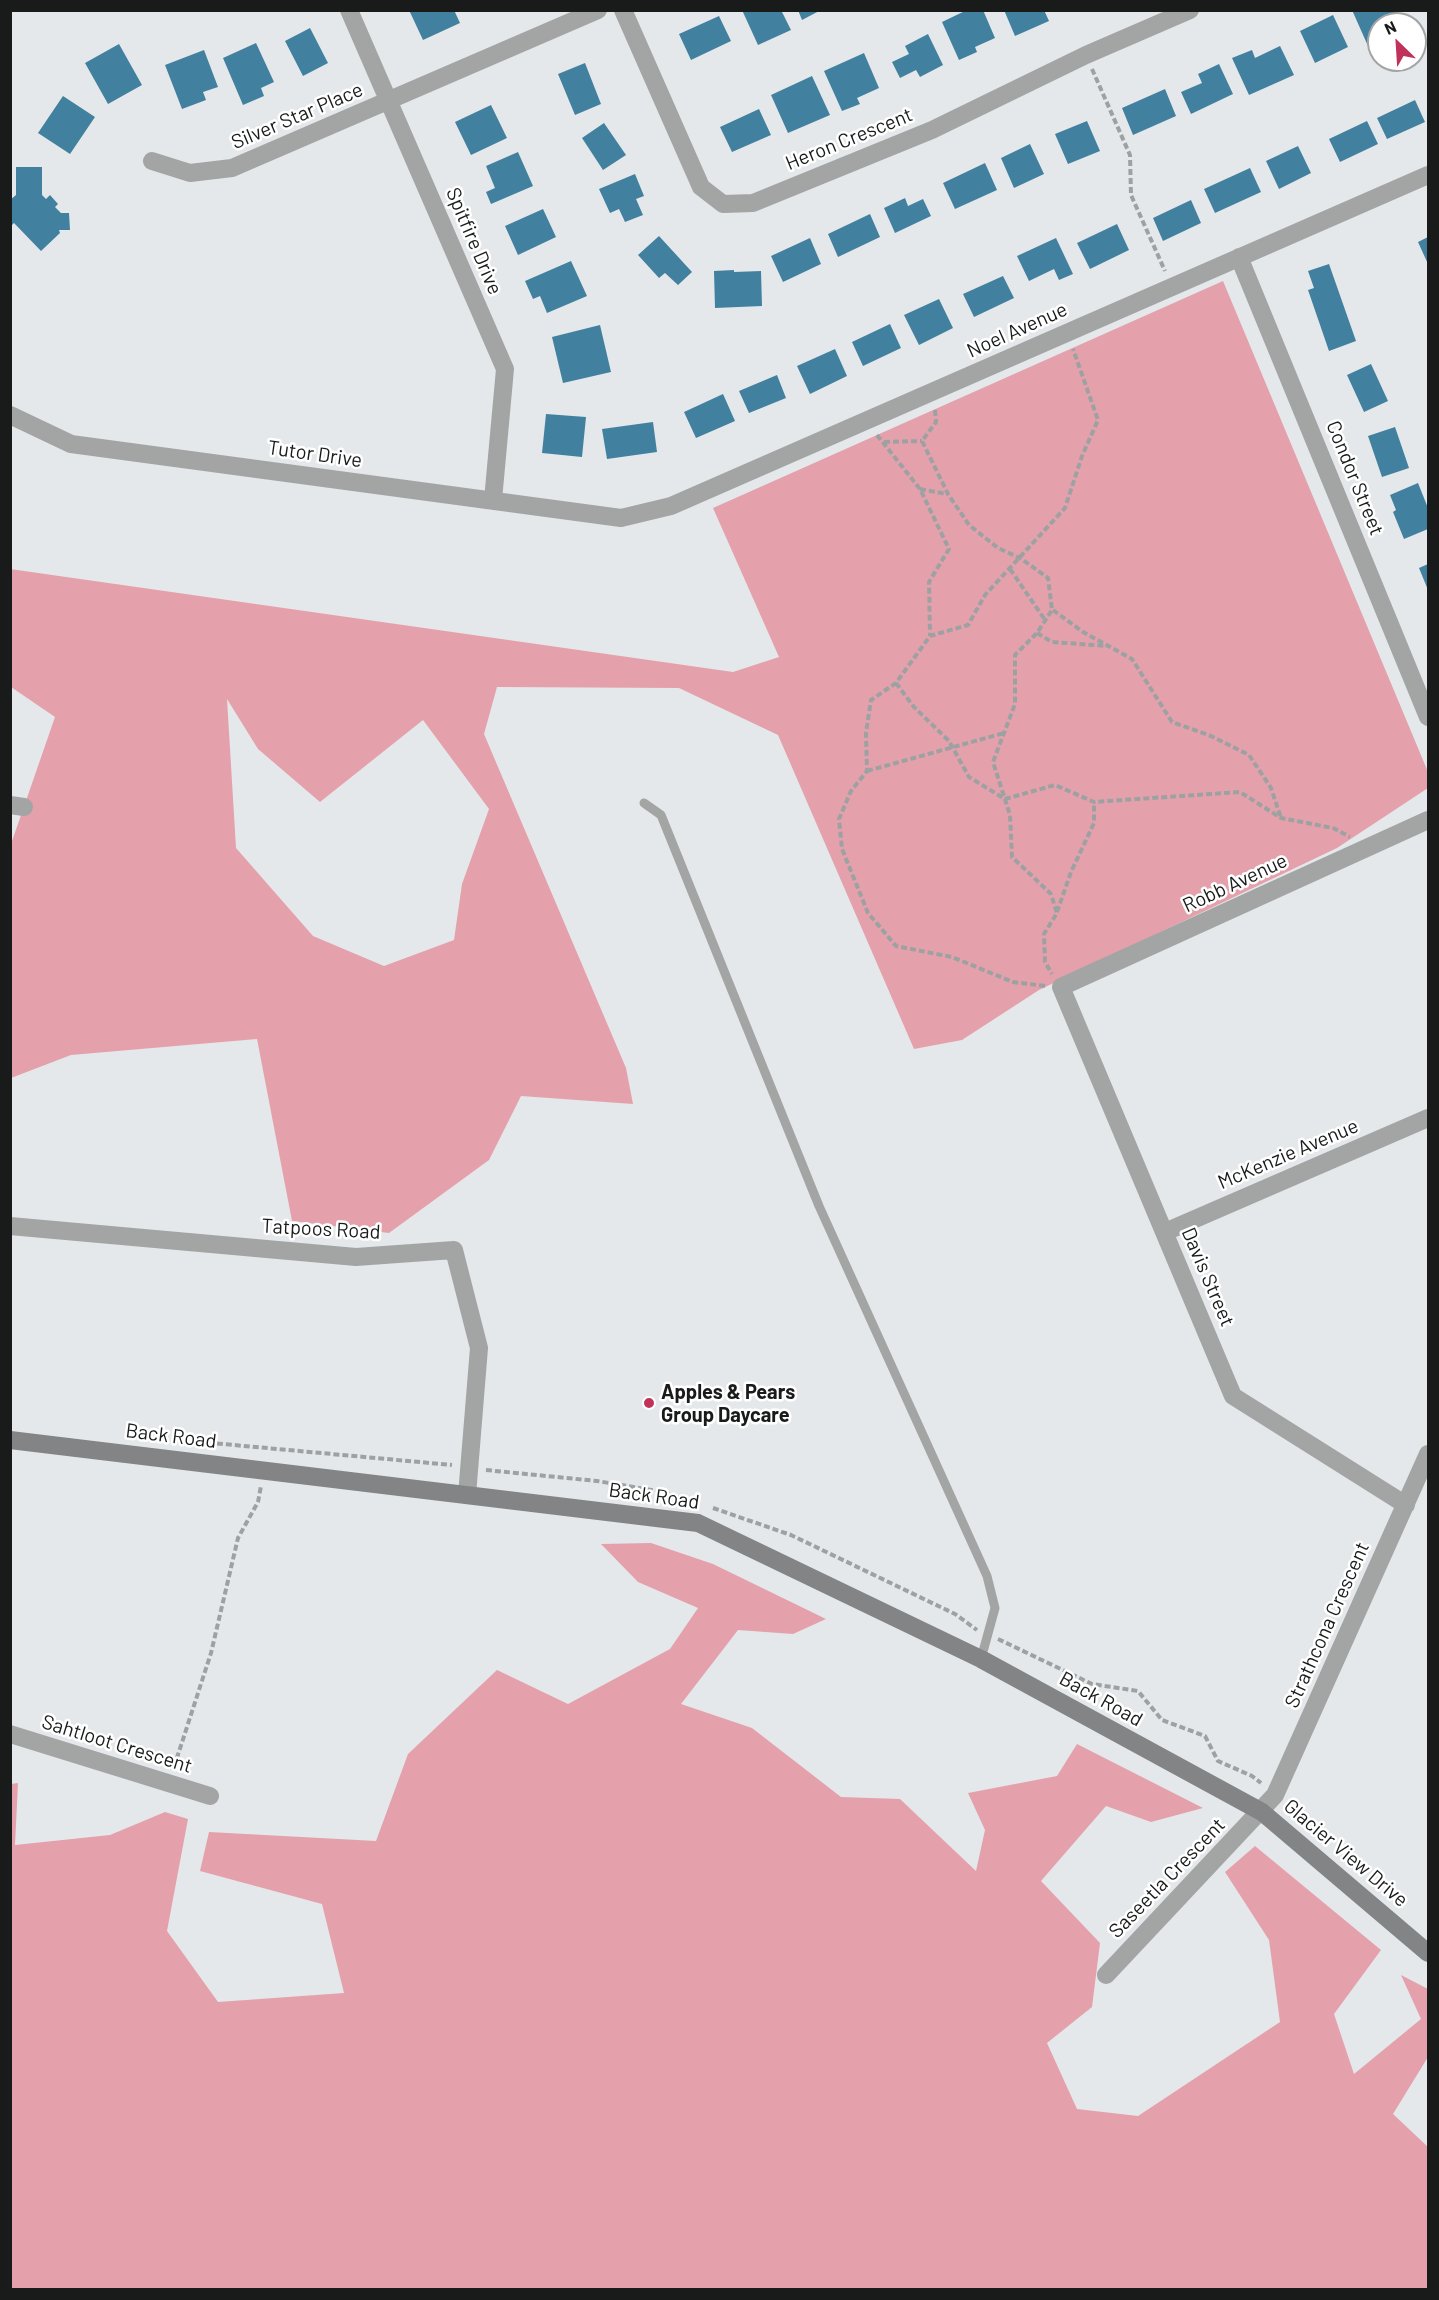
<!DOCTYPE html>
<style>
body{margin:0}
#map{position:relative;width:1439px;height:2300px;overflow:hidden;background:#e4e8ea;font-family:Barlow,sans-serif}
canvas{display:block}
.frame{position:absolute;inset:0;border:12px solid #191b1b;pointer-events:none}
.north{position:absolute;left:1367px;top:12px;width:60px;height:60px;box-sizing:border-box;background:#fff;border:2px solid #a3a4a4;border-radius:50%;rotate:335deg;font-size:16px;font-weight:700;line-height:24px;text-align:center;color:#191b1b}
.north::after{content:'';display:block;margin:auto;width:21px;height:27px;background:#c1325b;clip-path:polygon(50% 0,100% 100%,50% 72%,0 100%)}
</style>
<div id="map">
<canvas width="1439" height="2300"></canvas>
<div class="frame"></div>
<div class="north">N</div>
</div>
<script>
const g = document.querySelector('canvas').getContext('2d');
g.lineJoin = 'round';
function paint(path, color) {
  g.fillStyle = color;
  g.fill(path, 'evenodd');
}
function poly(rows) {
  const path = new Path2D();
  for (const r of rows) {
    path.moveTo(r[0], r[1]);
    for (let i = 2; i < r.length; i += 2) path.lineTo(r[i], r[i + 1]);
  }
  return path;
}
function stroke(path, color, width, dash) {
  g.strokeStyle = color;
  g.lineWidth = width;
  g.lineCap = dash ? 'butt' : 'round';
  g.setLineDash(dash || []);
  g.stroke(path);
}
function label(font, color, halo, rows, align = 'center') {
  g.font = font + ' Barlow,sans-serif';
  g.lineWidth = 5;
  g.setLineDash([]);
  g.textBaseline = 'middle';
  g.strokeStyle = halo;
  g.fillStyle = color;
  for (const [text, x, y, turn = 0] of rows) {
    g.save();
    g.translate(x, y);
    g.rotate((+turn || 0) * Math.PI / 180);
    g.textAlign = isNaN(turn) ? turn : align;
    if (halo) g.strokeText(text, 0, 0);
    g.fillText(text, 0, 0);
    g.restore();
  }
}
paint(poly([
 [1223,281,1428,772,1428,788,1337,848,1039,990,962,1040,914,1049,778,735,679,688,497,687,484,734,626,1068,633,1104,521,1096,489,1160,389,1233,292,1221,257,1039,71,1055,11,1078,11,844,55,717,11,687,10,569,733,672,779,657,713,508],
 [227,699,258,749,320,802,423,720,489,809,462,884,454,940,384,966,313,936,236,848],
 [651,1543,713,1564,826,1619,793,1634,738,1630,681,1704,752,1728,841,1797,900,1799,976,1871,985,1830,968,1793,1057,1776,1077,1744,1203,1808,1151,1822,1106,1806,1041,1881,1100,1943,1092,2007,1047,2043,1077,2109,1138,2116,1280,2022,1269,1940,1225,1872,1255,1846,1381,1950,1334,2014,1354,2074,1421,2019,1401,1975,1428,1989,1428,2057,1393,2114,1428,2147,1428,2289,11,2289,11,1784,18,1783,15,1845,110,1835,165,1812,188,1819,167,1931,218,2002,344,1993,322,1904,200,1871,209,1832,376,1841,408,1754,497,1670,568,1704,670,1649,698,1608,638,1582,601,1544]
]), '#e4a1ac');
paint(poly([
 [409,10,454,10,460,23,423,40],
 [742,10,781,10,791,30,758,45],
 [798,10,821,10,802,20],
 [967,10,983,10,995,38,975,47,977,52,959,60,942,22],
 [1004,10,1044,10,1049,21,1015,36],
 [1352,10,1397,10,1402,24,1379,24,1379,41,1368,46],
 [1333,15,1348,47,1315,63,1300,31],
 [719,16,731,41,691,60,679,34],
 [310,28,328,63,303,76,285,41],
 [928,34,943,65,920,77,916,70,900,78,892,62,909,54,905,46],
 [256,43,274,82,261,88,264,96,243,105,223,58],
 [119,44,142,85,108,104,85,63],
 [1280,46,1294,75,1249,95,1232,58,1252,50,1255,58],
 [204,50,218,87,203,92,206,100,182,109,165,65],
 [864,53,879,88,857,98,860,104,842,111,824,71],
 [585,63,601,104,575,115,558,74],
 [1219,64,1233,94,1191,114,1181,92,1202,83,1198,74],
 [812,76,830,115,788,133,771,95],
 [1165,89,1176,116,1133,135,1122,108],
 [63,96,95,117,70,154,38,133],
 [1415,100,1425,122,1387,139,1377,118],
 [491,105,507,138,471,155,455,122],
 [759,109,771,135,732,152,720,127],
 [1087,121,1100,151,1068,164,1055,134],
 [1367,121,1378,144,1340,162,1329,139],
 [604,123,626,155,603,170,582,138],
 [1030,144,1044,174,1014,188,1001,158],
 [1298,146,1311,173,1279,189,1266,161],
 [518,152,533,186,491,204,486,192,495,188,486,166],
 [985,163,997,190,955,209,943,183],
 [16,167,42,167,42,195,46,199,50,195,58,204,55,207,61,213,69,213,70,230,59,230,60,233,41,251,14,223,10,227,10,200,16,195],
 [1250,168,1261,192,1215,213,1204,189],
 [635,174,644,196,636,199,643,215,625,222,619,209,610,213,599,189],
 [905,198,908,206,923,199,931,216,895,233,884,208],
 [1191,200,1201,223,1163,241,1153,218],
 [543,209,556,237,518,255,505,226],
 [870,214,880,237,838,257,828,234],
 [1117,224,1129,250,1090,269,1077,243],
 [659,236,692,272,678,285,665,273,659,278,638,255],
 [1428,237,1428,264,1418,242],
 [810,238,821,264,783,282,771,256],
 [1056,238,1073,274,1059,280,1054,269,1029,281,1017,256],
 [571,261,587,296,547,313,540,296,533,299,525,281],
 [1329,264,1356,341,1329,351,1308,290,1314,288,1308,271],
 [734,270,734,272,761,271,762,306,715,308,714,271],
 [1003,276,1014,298,974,317,963,294],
 [939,299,953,328,919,345,904,315],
 [890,324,901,348,863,366,852,342],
 [600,325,611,372,563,383,552,337],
 [835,349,847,376,810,394,797,366],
 [1371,364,1388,401,1364,412,1347,375],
 [777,375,786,398,749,413,739,391],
 [723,394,735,421,696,438,684,412],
 [546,414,586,417,582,457,542,453],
 [653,422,657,452,607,459,602,429],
 [1395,427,1409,468,1382,477,1368,436],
 [1418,483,1428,508,1428,529,1404,539,1393,512,1396,510,1390,495],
 [1428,564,1428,590,1419,568]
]), '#42809f');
stroke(poly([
 [1092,69,1130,155,1131,195,1165,271],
 [935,410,936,422,922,441,948,494,969,525,998,548,1020,558,1048,578,1052,610,1037,633,1015,655,1015,704,993,762,1010,815,1012,857,1051,894,1057,913,1044,934,1045,962,1052,974],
 [877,435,920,489,949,549,929,582,930,636],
 [884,442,922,441],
 [920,489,947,494],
 [1010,569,1045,620],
 [1053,610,1083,632,1132,659,1172,722,1211,736,1249,755,1271,788,1281,818],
 [1037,633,1052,642,1107,646],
 [896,683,914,707,949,741,969,777,1005,799,1055,785,1094,802,1240,792,1281,818,1333,828,1350,837],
 [867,771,1004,733],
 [1057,912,1071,872,1094,823,1094,802],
 [1045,986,1013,982,952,957,896,946,868,913,842,849,839,819,851,791,867,771,866,733,871,700,896,683,930,636,968,625,985,595,1065,508,1082,456,1098,420,1073,349],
 [190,1441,452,1465],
 [486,1470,597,1481,658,1491,694,1502],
 [713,1508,791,1535,955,1614,977,1630],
 [998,1639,1092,1684,1138,1691,1162,1720,1205,1736,1218,1761,1252,1776,1261,1783],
 [174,1767,211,1653,238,1538,258,1502,261,1486]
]), '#9da1a2', 4, [6, 3]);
stroke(poly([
 [644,803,661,815,819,1206,987,1576,995,1608,981,1659]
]), '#a3a5a5', 9);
stroke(poly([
 [349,10,505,369,493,500],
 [623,10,701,187,723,204,753,203,932,130,1086,55,1190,10],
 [152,161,190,173,232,168,598,10],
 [1239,257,1428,717],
 [10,415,71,444,621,518,671,506,1428,175],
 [10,805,24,807],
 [10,1226,356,1257,454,1250,479,1348,467,1495],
 [1165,1232,1428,1118],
 [1406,1505,1233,1396,1061,987,1428,820],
 [10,1734,210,1796],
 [1106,1975,1275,1795,1428,1454]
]), '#a3a5a5', 18);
stroke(poly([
 [10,1440,698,1523,981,1659,1262,1812,1428,1953]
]), '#828485', 18);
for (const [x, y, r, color] of [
 [649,1403,6,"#c1325b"]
]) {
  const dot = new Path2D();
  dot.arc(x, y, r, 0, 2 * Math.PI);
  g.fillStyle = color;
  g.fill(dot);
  stroke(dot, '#fff', 2);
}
label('20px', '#191b1b', '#fff', [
 ["Silver Star Place",297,116,-23],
 ["Heron Crescent",849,139,-22],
 ["Spitfire Drive",474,241,67],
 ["Noel Avenue",1017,330,-24],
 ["Tutor Drive",315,454,8],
 ["Condor Street",1355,478,68],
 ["Robb Avenue",1235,883,-25],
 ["McKenzie Avenue",1288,1154,-23],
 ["Tatpoos Road",321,1229,3],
 ["Davis Street",1208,1277,67],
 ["Back Road",171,1436,7],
 ["Back Road",654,1496,8],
 ["Strathcona Crescent",1327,1625,-66],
 ["Back Road",1101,1699,29],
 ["Sahtloot Crescent",117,1744,17],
 ["Glacier View Drive",1346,1853,40],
 ["Saseetla Crescent",1167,1878,-46]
]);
label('bold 20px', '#191b1b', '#fff', [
 ["Apples & Pears",661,1392],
 ["Group Daycare",661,1415]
], 'left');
</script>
